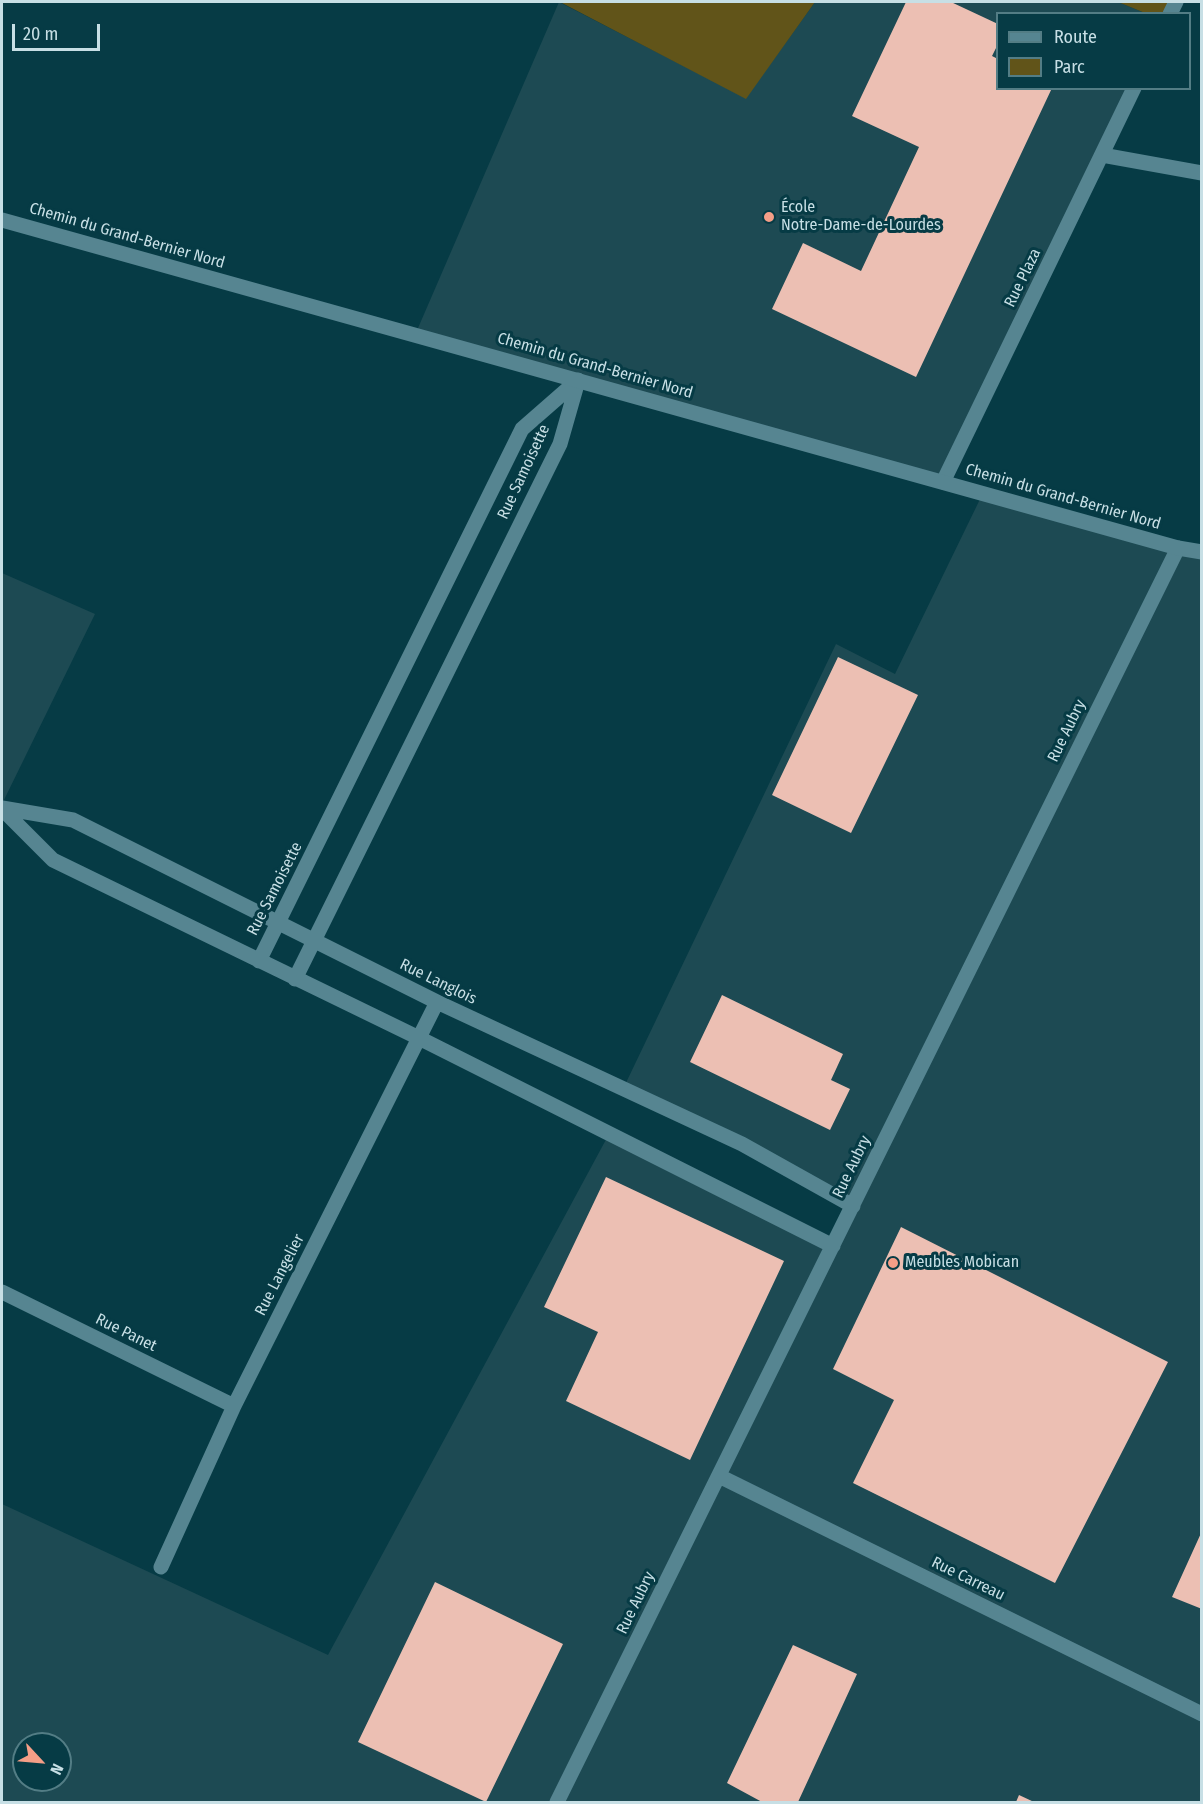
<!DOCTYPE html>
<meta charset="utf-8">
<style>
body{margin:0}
#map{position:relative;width:1203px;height:1804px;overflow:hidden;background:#063b45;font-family:"Fira Sans Condensed",sans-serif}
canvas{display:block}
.frame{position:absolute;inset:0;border:3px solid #c7dfe5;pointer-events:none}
.legend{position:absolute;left:996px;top:12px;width:195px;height:78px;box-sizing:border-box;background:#063b45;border:2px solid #537d85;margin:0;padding:8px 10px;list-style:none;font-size:18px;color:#c7dfe5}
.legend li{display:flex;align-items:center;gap:12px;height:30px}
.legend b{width:30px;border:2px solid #537d85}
.north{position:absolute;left:12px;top:1732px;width:60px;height:60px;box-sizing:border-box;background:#063b45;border:2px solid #537d85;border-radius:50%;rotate:116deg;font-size:16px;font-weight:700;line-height:24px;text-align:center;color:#c7dfe5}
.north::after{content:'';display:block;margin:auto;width:21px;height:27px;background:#f49e87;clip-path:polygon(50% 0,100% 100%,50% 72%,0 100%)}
.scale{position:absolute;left:12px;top:24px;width:88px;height:27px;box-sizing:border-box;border:3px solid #c7dfe5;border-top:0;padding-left:8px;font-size:18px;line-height:21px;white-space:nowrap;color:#c7dfe5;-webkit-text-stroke:4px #063b45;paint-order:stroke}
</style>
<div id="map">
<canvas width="1203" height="1804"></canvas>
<div class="frame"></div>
<ul class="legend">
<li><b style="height:8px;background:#568591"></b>Route</li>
<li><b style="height:16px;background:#615419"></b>Parc</li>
</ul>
<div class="north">N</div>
<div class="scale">20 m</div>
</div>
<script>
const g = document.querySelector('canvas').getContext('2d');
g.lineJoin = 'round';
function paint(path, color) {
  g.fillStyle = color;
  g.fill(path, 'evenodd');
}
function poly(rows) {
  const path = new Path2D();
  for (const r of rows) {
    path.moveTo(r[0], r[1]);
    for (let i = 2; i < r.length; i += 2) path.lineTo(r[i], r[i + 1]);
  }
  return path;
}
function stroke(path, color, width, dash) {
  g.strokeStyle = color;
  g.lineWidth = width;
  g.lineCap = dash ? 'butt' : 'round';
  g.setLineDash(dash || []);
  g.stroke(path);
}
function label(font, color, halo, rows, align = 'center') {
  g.font = font + ' "Fira Sans Condensed",sans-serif';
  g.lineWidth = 6;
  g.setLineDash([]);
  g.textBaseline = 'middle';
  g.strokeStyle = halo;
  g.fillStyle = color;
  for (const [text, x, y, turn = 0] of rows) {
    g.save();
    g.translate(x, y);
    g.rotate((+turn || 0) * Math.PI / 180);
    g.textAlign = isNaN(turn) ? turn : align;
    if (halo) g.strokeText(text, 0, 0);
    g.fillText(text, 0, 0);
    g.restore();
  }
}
paint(poly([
 [559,2,746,98,815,2,1118,2,1145,13,998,14,998,88,1134,89,943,482,415,335],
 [983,493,1201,558,1201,1802,2,1802,2,1504,328,1655,609,1134,832,1246,852,1207,623,1089,836,644,895,674],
 [24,1744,60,1744,60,1780,24,1780],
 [2,573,95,614,2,804]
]), '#1d4a53');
paint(poly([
 [560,2,815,2,746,99],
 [1118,2,1176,2,1170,14,1145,13]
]), '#615419');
paint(poly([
 [906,2,951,2,998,24,998,44,992,56,998,59,998,88,1052,88,916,377,772,309,803,243,861,271,919,147,852,116],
 [838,657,918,695,851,833,772,795],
 [722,995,843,1054,831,1080,850,1089,830,1130,690,1062],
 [606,1177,784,1261,690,1460,566,1401,598,1332,544,1307],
 [901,1227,1168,1362,1055,1583,853,1483,894,1400,833,1369],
 [1202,1531,1202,1609,1172,1597],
 [435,1582,563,1644,486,1802,358,1742],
 [793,1645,857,1674,798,1802,762,1802,727,1783],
 [1019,1795,1034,1802,1016,1802]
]), '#ecbfb3');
stroke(poly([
 [1170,14,1176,2],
 [1102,155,1202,173],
 [943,482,1134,88],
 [2,808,73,820,437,1002,742,1144,853,1206],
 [2,809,53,860,419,1038,833,1246],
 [259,961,522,429,578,380],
 [295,979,560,444,578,381],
 [2,1292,234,1406],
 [719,1476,1202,1714],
 [161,1567,234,1406,437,1002],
 [557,1802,1178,548]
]), '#568591', 15);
stroke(poly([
 [2,220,1178,548,1202,552]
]), '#568591', 15);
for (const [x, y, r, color] of [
 [769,217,6,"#f49e87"],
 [893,1263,6,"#f49e87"]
]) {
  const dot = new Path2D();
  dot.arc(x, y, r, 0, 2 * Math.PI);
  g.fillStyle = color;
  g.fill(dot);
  stroke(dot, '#063b45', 2);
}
label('16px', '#c7dfe5', '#063b45', [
 ["École",781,208],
 ["Notre-Dame-de-Lourdes",781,226],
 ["Meubles Mobican",905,1263]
], 'left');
label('16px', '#c7dfe5', '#063b45', [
 ["Chemin du Grand-Bernier Nord",127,236,16],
 ["Rue Plaza",1023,278,-64],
 ["Chemin du Grand-Bernier Nord",595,366,16],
 ["Rue Samoisette",524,472,-65],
 ["Chemin du Grand-Bernier Nord",1063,497,16],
 ["Rue Aubry",1067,731,-64],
 ["Rue Samoisette",275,889,-63],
 ["Rue Langlois",438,982,26],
 ["Rue Aubry",852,1167,-64],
 ["Rue Langelier",280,1275,-63],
 ["Rue Panet",126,1333,26],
 ["Rue Carreau",968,1579,26],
 ["Rue Aubry",636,1603,-64]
]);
</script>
